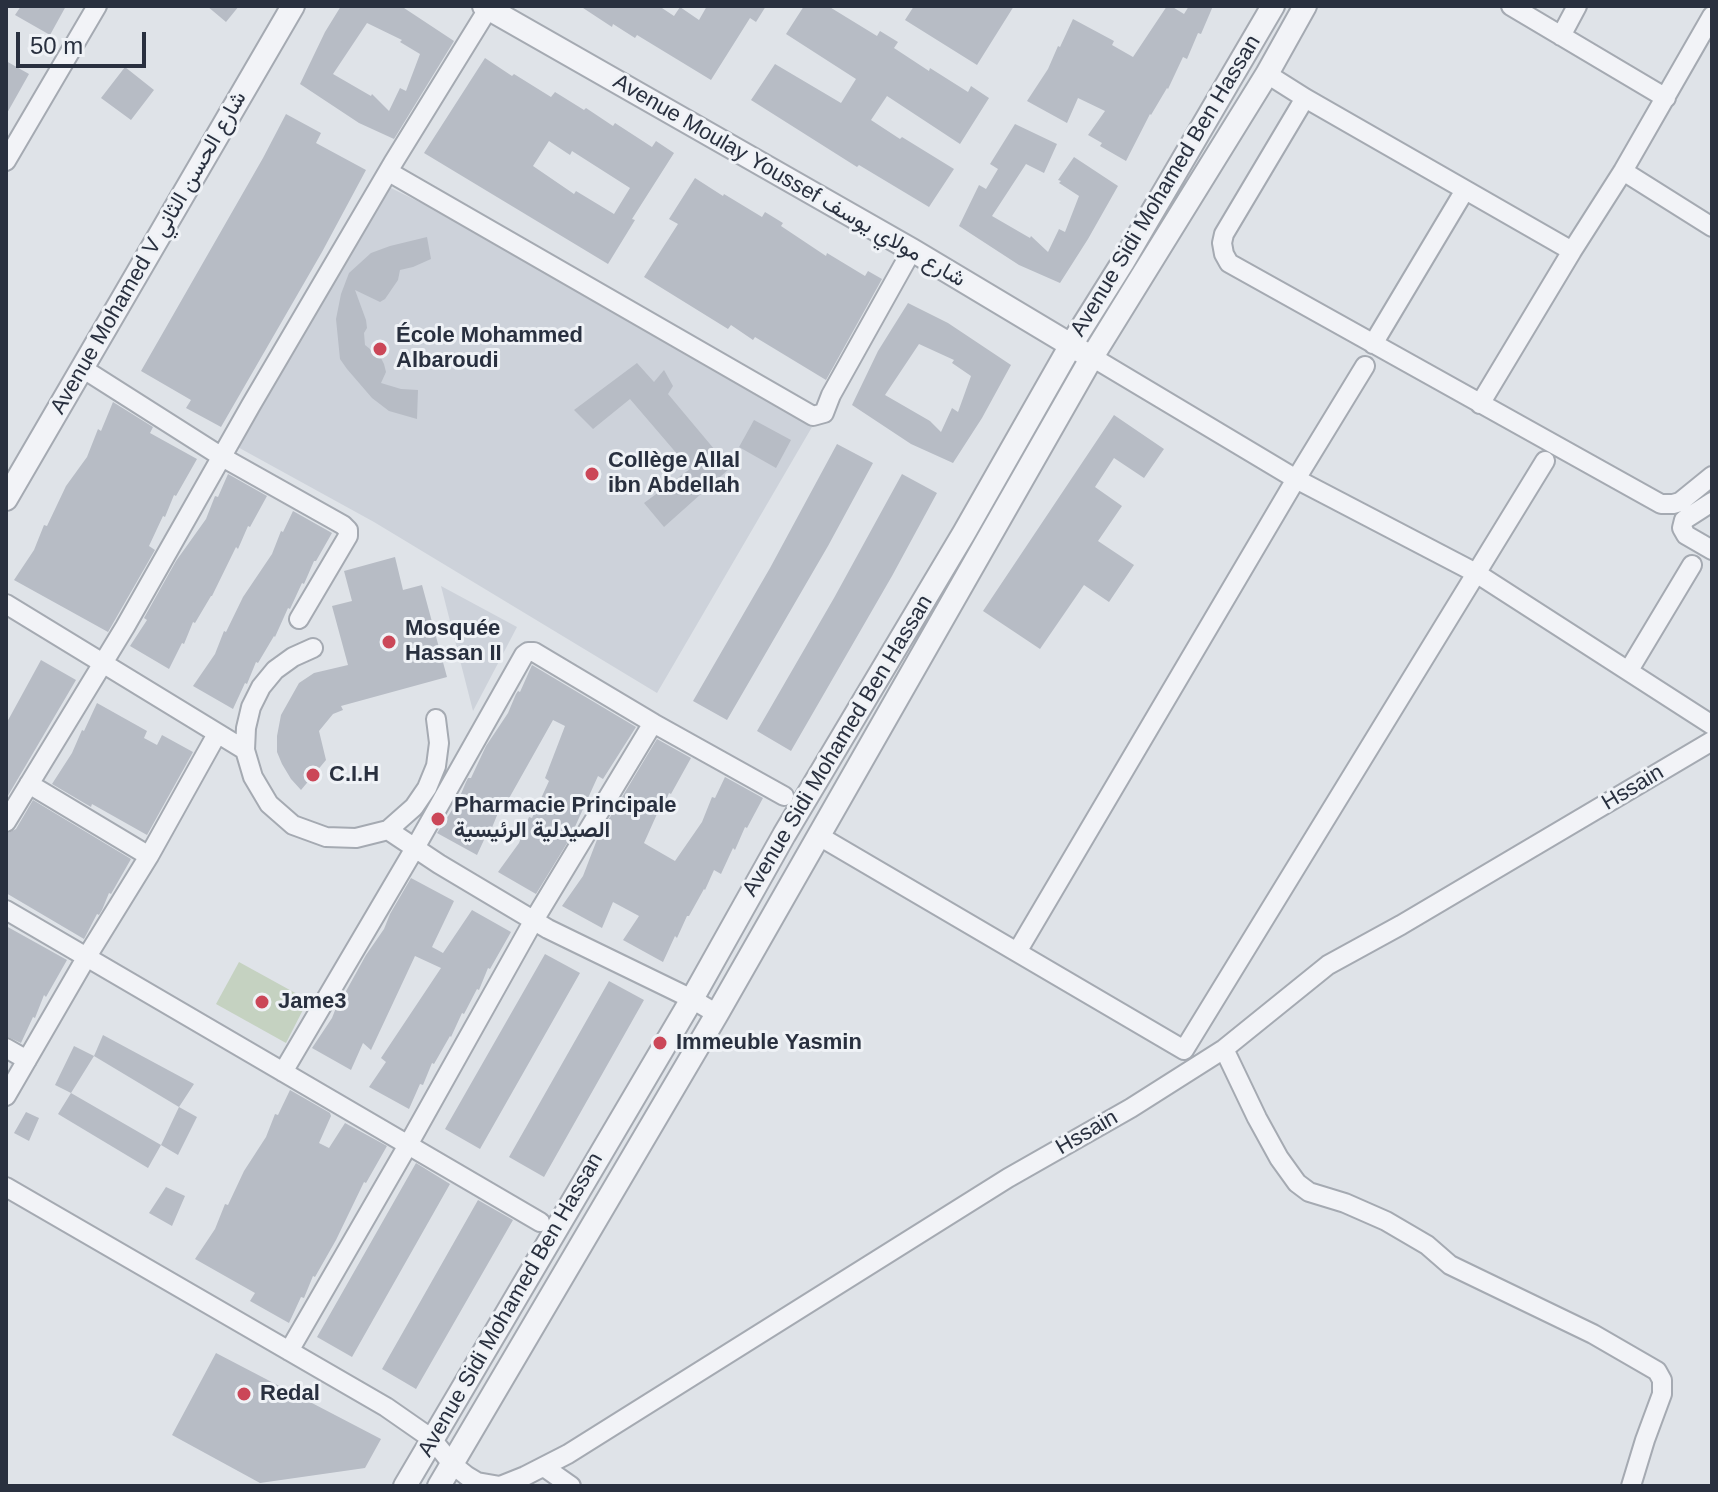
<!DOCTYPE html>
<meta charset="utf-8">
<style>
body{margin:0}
#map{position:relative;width:1718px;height:1492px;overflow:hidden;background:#dfe3e8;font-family:Arial,sans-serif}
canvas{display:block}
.frame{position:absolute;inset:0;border:8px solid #29303f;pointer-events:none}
.scale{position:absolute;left:16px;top:32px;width:130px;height:36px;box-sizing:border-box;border:4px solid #29303f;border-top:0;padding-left:10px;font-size:24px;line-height:28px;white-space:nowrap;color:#29303f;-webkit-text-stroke:6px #eff2f6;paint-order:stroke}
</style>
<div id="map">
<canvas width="1718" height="1492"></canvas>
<div class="frame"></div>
<div class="scale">50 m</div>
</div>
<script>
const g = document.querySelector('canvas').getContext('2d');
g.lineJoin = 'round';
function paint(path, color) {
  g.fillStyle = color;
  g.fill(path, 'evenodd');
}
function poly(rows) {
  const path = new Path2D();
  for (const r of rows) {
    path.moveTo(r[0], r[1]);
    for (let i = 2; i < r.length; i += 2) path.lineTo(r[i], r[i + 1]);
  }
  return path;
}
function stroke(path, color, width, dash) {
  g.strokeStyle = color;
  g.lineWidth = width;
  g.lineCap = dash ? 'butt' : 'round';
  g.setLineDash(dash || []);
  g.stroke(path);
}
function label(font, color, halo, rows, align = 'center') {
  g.font = font + ' Arial,Vazirmatn,sans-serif';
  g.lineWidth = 6;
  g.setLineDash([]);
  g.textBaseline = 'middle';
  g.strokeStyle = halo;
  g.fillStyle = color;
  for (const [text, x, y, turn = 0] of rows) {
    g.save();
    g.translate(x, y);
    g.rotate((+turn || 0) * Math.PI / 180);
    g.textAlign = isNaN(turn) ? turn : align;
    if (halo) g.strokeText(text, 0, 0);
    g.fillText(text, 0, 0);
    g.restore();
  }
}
paint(poly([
 [387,186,522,253,812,427,657,693,374,522,234,445],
 [441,586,517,627,473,711]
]), '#cdd2da');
paint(poly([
 [239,962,308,1000,286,1043,216,1004]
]), '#c5d2c1');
paint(poly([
 [21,6,66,6,50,35,15,15],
 [207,6,239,6,226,22],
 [341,6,401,6,454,41,394,139,359,123,300,84,325,32],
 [367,23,402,40,400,42,420,54,406,91,400,88,389,111,372,94,371,96,333,74],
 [580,6,659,6,674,16,680,7,699,20,707,6,766,6,756,22,750,18,711,80,637,35,635,38,613,24,612,27],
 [804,6,828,6,877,36,880,31,898,42,894,48,929,71,930,68,968,92,971,86,989,98,960,144,887,96,871,120,900,139,902,137,954,169,929,207,859,165,857,167,751,100,775,64,841,103,856,79,786,34],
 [914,6,1014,6,977,65,905,20],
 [1167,6,1171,6,1184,14,1189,6,1213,6,1201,34,1198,33,1187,59,1183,57,1168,89,1167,88,1151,115,1150,114,1126,161,1100,146,1102,143,1088,135,1105,111,1078,98,1067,123,1027,101,1048,69,1058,46,1060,47,1073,19,1114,41,1112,45,1133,57],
 [485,58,512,76,514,74,551,97,555,92,584,110,586,108,613,126,615,123,652,147,656,141,674,153,632,219,635,220,608,264,424,153],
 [549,141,570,155,572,151,630,188,614,214,576,191,574,194,533,166],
 [6,61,29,74,6,115],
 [125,67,154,90,131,120,101,98],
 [286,114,321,133,316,143,366,170,322,252,221,427,186,408,191,400,141,371,263,158],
 [1015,124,1057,144,1044,173,1026,164,992,216,1030,238,1031,236,1048,252,1059,229,1065,232,1079,196,1059,183,1061,181,1058,180,1074,157,1118,186,1088,239,1060,283,1019,265,959,226,979,185,986,189,998,169,990,164],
 [695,178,723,196,724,194,762,217,765,212,783,223,781,226,826,256,827,253,865,276,868,271,882,279,826,380,755,337,753,340,731,325,728,329,644,277,678,224,669,219],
 [427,237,431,259,413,267,400,270,398,280,385,299,380,302,355,290,366,320,367,328,364,333,365,345,381,358,384,364,386,372,381,383,401,389,418,390,417,419,389,411,372,398,347,369,340,359,336,319,341,294,349,273,371,253,390,246],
 [908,303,948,323,1011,365,982,418,953,463,911,444,852,405,878,351],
 [919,344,954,360,952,363,971,376,958,412,952,408,941,432,930,421,885,395],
 [637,363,654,382,664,370,673,386,668,394,730,468,664,527,644,503,690,469,630,399,593,429,574,410],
 [113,402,153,427,150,433,197,459,176,496,174,495,165,517,163,516,149,546,155,550,108,632,14,580,34,550,44,525,47,526,66,486,87,457,98,429,101,431],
 [1114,415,1164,449,1144,478,1114,458,1095,487,1122,506,1098,541,1134,565,1109,602,1084,585,1040,649,983,611],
 [754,420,791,440,776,468,739,447],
 [837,444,873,463,828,546,727,720,693,701,770,568],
 [228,474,267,496,250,527,248,526,238,549,236,547,212,596,211,596,195,623,193,622,184,644,182,643,169,669,130,646,147,620,144,618,176,561,206,519,215,496,218,497],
 [902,474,937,493,892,576,791,751,757,731,834,598],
 [293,511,332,533,316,561,314,561,304,584,302,583,290,609,288,608,275,637,274,636,258,663,256,662,247,684,245,683,233,709,193,686,215,654,224,631,226,632,243,597,272,554,281,531,283,532],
 [395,557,403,590,422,585,447,677,341,706,343,710,333,714,319,731,326,760,301,790,291,779,282,764,277,752,277,736,281,715,299,683,314,673,348,665,332,606,352,601,344,571],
 [41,660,76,680,6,799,6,724],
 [532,665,636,727,603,779,598,776,569,840,536,894,498,872,519,843,529,817,532,818,549,781,545,778,565,726,553,720,503,809,500,808,491,830,489,829,477,855,437,833,458,801,466,782,468,778,471,778,486,746,508,713,516,694,518,691,520,692],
 [97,703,147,731,144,738,157,745,162,735,193,752,147,835,92,804,91,807,52,784,72,753,82,730,84,731],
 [657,739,691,758,671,794,669,793,660,815,657,814,644,843,649,846,675,861,702,822,712,797,715,798,725,777,763,798,747,828,745,827,735,850,733,848,721,874,714,870,705,890,704,889,689,916,687,916,677,938,675,936,663,962,623,940,639,916,613,902,602,928,562,906,583,876,598,837],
 [33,800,131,859,111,894,109,893,102,910,99,915,97,914,84,939,6,893,6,834,16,829],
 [411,878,454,901,432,947,443,953,472,910,511,932,490,969,488,968,479,990,477,989,464,1014,462,1013,451,1037,450,1036,434,1064,432,1063,423,1085,420,1084,409,1109,369,1087,386,1062,381,1058,441,968,415,956,371,1050,363,1043,351,1070,312,1048,332,1018,339,1000,344,993,345,993,366,955,384,929,390,914],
 [6,926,67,960,46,997,44,995,35,1018,33,1017,21,1043,6,1036],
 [545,954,580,973,480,1149,445,1129],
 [609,981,644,1000,544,1177,509,1157],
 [103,1035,194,1084,179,1107,94,1056],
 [74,1046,94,1056,71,1093,55,1085],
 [290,1090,330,1113,331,1116,319,1143,329,1148,345,1123,387,1146,366,1183,364,1182,336,1240,315,1277,313,1276,304,1298,301,1297,289,1323,250,1301,255,1293,195,1259,215,1229,225,1204,228,1205,244,1171,266,1137,275,1114,278,1115],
 [71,1093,161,1145,148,1168,58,1114],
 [179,1107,197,1117,178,1155,161,1145],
 [26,1112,39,1118,29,1141,14,1133],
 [416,1163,450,1184,352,1357,317,1337],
 [166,1187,185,1196,172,1226,149,1213],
 [478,1200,513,1220,416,1389,382,1369],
 [216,1353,381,1439,365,1468,260,1483,172,1435]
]), '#b7bcc5');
const minor = poly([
 [1511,6,1666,98],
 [1561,36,1577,6],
 [1267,74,1305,98,1572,251],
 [1305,98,1224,234,1222,243,1224,254,1229,263,1661,504,1673,504,1680,502,1712,476],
 [6,161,97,6],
 [1623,171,1712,227],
 [389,172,813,416,824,413,831,395,912,250],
 [1373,344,1465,190],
 [1092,357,1296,479,1476,573,1712,725],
 [82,368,222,457,343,525,348,530,348,536,299,619],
 [1480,404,1572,251,1623,171,1712,16],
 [1712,502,1684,520,1682,528,1686,535,1712,550],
 [6,604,245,750],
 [313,648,293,657,275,670,261,687,251,707,246,728,245,750,253,777,269,804,293,825,326,837,356,838,388,830,414,807,427,788,436,766,439,743,436,719],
 [1629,670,1692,565],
 [29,784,149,856],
 [6,822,125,627,251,405,393,163,488,9],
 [388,830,439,864,548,929,692,999,717,1014],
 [819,836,1184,1050,1545,461],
 [6,910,540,1222],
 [1017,952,1296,479,1365,366],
 [6,1048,27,1060],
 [1224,1049,1257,1118,1279,1158,1297,1183,1309,1192,1345,1203,1386,1221,1427,1245,1450,1265,1593,1334,1657,1371,1662,1380,1662,1394,1645,1440,1631,1486],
 [283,1072,415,848,524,655,528,652,534,652,653,723,784,796],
 [6,1096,86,958,149,856,217,734],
 [6,1187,386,1407,432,1439,452,1464,467,1476,477,1482,500,1486,525,1476,568,1454,1008,1178,1131,1108,1224,1049,1328,965,1401,925,1712,741],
 [289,1351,408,1145,534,920,653,723],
 [544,1467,571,1486]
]);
const tertiary = poly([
 [484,6,912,250,1084,353],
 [6,499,293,6],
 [405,1486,692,999,784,835,964,533,1071,345,1123,262,1273,6],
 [439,1486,717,1014,1092,357,1267,74,1305,6]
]);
stroke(minor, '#a5aab2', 22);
stroke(tertiary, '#a5aab2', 26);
stroke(minor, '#f2f3f7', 18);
stroke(tertiary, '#f2f3f7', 22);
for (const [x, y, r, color] of [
 [380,349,8,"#cb4758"],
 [592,474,8,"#cb4758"],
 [389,642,8,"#cb4758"],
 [313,775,8,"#cb4758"],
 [438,819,8,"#cb4758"],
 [262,1002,8,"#cb4758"],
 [660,1043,8,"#cb4758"],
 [244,1394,8,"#cb4758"]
]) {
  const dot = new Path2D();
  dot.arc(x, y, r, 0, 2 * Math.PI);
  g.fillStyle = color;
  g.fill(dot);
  stroke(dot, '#eff2f6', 3);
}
label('22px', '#29303f', '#eff2f6', [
 ["Avenue Moulay Youssef شارع مولاي يوسف",789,181,30],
 ["Avenue Sidi Mohamed Ben Hassan",1166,186,-59],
 ["Avenue Mohamed V شارع الحسن الثاني",149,253,-60],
 ["Avenue Sidi Mohamed Ben Hassan",838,746,-59],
 ["Hssain",1633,788,-31],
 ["Hssain",1087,1133,-30],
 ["Avenue Sidi Mohamed Ben Hassan",511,1305,-60]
]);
label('bold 22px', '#29303f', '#eff2f6', [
 ["École Mohammed",396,336],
 ["Albaroudi",396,361],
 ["Collège Allal",608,461],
 ["ibn Abdellah",608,486],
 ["Mosquée",405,629],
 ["Hassan II",405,654],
 ["C.I.H",329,775],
 ["Pharmacie Principale",454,806],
 ["الصيدلية الرئيسية",454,831],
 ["Jame3",278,1002],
 ["Immeuble Yasmin",676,1043],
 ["Redal",260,1394]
], 'left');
</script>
